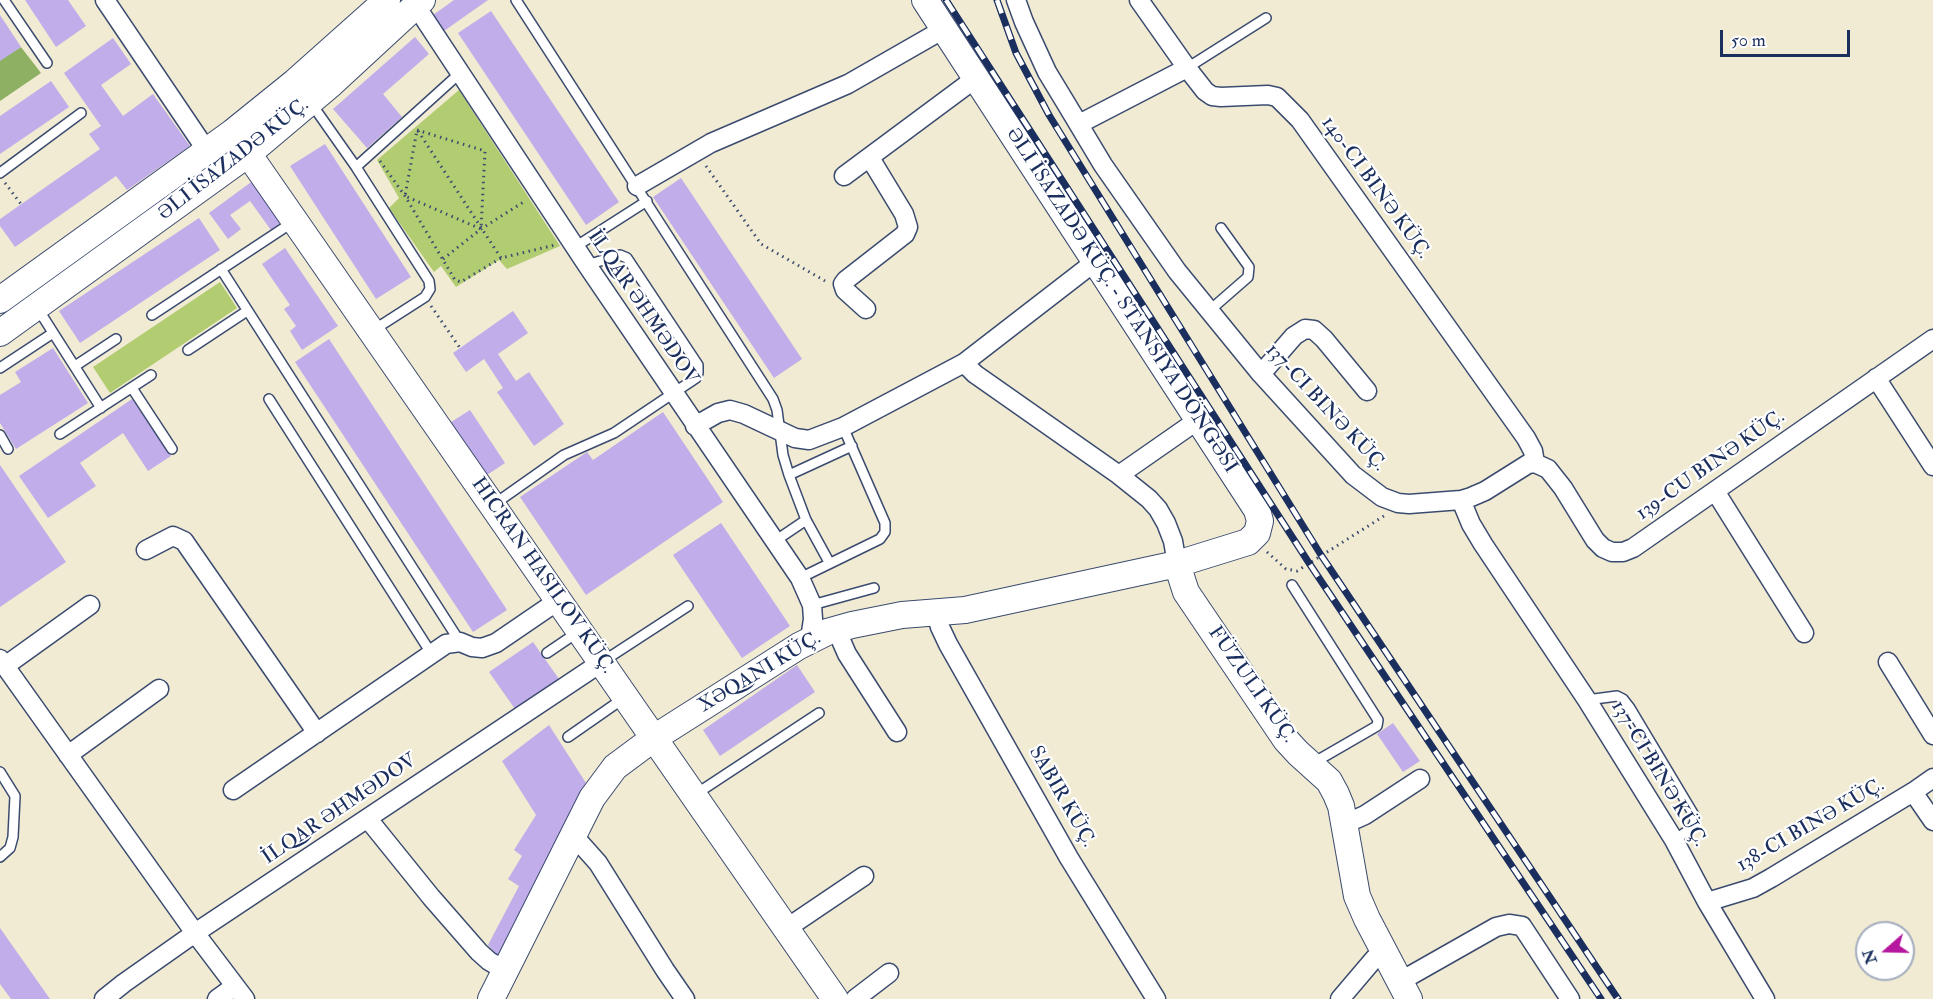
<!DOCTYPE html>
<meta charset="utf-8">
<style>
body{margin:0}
#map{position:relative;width:1933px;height:999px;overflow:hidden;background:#f0ebd2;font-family:"IM FELL Double Pica",serif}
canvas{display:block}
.north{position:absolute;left:1855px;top:921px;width:60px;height:60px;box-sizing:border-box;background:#fff;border:2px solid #a4acbf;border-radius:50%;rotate:250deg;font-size:16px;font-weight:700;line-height:24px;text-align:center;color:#1b2f5e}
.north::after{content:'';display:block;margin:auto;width:21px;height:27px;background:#b5179e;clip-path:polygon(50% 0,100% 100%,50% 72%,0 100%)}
.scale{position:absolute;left:1720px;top:30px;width:130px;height:27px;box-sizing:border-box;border:3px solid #1b2f5e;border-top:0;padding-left:8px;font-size:18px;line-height:21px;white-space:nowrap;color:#1b2f5e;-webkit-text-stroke:4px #fff;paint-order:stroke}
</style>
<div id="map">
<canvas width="1933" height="999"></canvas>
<div class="north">N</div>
<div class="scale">50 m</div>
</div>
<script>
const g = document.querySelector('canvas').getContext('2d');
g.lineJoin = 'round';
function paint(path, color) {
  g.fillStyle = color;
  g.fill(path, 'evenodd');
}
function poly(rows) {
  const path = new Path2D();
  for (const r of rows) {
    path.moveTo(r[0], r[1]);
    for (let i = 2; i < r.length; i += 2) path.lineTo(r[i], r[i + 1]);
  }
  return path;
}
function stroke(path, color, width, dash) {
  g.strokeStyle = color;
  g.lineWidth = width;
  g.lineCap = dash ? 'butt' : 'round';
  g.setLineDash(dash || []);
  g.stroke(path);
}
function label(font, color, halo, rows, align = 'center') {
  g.font = font + ' "IM FELL Double Pica",serif';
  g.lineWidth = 4.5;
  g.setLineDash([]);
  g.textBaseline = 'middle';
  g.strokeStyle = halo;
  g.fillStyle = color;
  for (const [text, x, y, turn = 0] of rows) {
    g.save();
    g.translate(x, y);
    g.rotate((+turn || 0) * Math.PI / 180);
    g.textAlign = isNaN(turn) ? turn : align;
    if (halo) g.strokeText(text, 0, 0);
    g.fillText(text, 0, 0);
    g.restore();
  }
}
paint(poly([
 [459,90,560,246,507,269,499,260,456,287,441,266,434,272,389,208,399,198,377,160],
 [220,282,237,308,110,393,93,367]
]), '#b2cc71');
paint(poly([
 [21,47,41,73,0,101,0,60]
]), '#8db063');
paint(poly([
 [25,0,68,0,86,26,56,47],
 [454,0,488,0,444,31,433,15],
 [491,11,619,202,586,225,458,33],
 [0,15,21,47,0,61],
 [415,37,429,54,383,94,402,117,367,148,333,109],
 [113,38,131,64,101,85,123,116,153,94,190,146,127,190,116,176,15,247,0,226,0,219,100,149,89,134,101,126,64,73],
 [51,81,69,107,0,154,0,116],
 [325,144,411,277,376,299,290,166],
 [681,178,802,359,774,378,653,197],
 [254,180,283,221,271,230,250,201,230,215,241,229,228,239,209,213],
 [199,218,220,250,80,343,59,311],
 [285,248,338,326,302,350,290,331,296,326,284,309,290,305,262,264],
 [513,311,528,333,498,354,516,381,529,372,564,424,534,446,497,392,503,388,484,359,466,372,453,353],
 [329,339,507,610,473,632,295,362],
 [53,348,88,403,16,449,0,423,0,395,21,382,15,372],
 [132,399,171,456,148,471,123,433,80,463,96,486,48,518,19,476],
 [470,410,505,463,484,477,448,424],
 [663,412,723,502,586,595,520,497,587,452,593,460],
 [0,465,66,562,0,607],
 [721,523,790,626,742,658,673,555],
 [533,642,559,679,515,709,489,672],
 [797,665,815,692,720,756,703,730],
 [1393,723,1420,761,1403,772,1377,734],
 [549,725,586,783,498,956,488,945,519,886,508,879,522,856,514,850,536,815,502,761],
 [0,928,50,999,11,999,0,984]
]), '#c0ade9');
const lane = poly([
 [4,0,47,63],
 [516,0,773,399,777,410,783,455,789,475,806,520,829,562],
 [1187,68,1266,18],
 [311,103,356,167,429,281,430,289,425,297,372,331],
 [356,167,460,73],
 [0,173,81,113],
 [575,247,647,201],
 [221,269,460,642],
 [38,309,101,408],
 [1209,311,1248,277,1249,267,1221,228],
 [152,315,293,222],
 [188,350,247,311],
 [75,366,116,339],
 [0,368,53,333],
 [132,388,172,449],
 [269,399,431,653],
 [60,434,151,375],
 [0,435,8,449],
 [789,475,852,446],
 [493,505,564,455,614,433,696,378,698,373,698,365,627,258,620,255,587,265],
 [775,541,806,520],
 [800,578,880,539,885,532,885,523,843,427],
 [1292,585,1378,720,1377,726,1313,763],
 [812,605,874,588],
 [547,653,578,632],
 [602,662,688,606],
 [1587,700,1617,696,1623,699,1630,708,1694,815,1695,822,1692,828,1674,840],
 [568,737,624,698],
 [0,772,15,796,13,837,10,848,0,857],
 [696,794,819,713]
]);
const street = poly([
 [105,0,207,151],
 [1016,0,1024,22,1047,72,1067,105,1103,165,1177,271,1261,374,1353,475,1382,497,1398,503,1409,504,1461,500,1471,497,1485,491,1528,464,1535,463],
 [1139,0,1187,68,1205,91,1212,96,1221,97,1268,95,1277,97,1300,120,1526,438,1533,451,1535,463],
 [416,6,587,265,800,578,812,605,813,619,810,639],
 [1079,124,1187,68],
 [844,176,976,78],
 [637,186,711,143,848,84,944,29],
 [866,309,845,290,843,284,846,280,905,234,908,227,904,214,870,158],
 [964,363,975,374,1119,475,1149,499,1158,509,1166,523,1173,541,1177,564],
 [1261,374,1294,336,1305,329,1314,330,1324,339,1367,391],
 [1876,378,1933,466],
 [695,426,718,413,730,410,744,414,795,438,809,440,843,427,964,363,1096,261],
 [1535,463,1548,469,1563,488,1595,540,1603,548,1612,552,1623,552,1633,548,1933,339],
 [1119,475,1198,420],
 [1715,491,1804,633],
 [1461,500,1471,524,1483,544,1587,700,1674,840,1707,902,1765,999],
 [146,550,173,536,184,541,317,733],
 [936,613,940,627,948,644,1069,858,1156,999],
 [836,629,847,654,897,732],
 [0,659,195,933,245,999],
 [1888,662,1933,735],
 [5,666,90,605],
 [68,755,159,689],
 [233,790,446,644,460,642,472,647,482,648,496,643,559,600],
 [1913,792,1933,821],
 [368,819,431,897,479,952,489,961,506,971],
 [1345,824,1365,815,1420,779],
 [573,835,598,863,665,970,685,999],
 [1707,902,1753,888,1771,878,1913,792,1933,778],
 [787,928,864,876],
 [1399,982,1496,927,1509,924,1522,926,1570,999],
 [104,999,124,983,195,933,602,662],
 [217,999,235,986],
 [855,999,889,973],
 [1340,999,1374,959,1385,953]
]);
const secondary = poly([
 [233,132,835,999],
 [0,300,233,132,295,82,387,0],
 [0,333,248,154,331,84,422,0],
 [1177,564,1186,592,1286,740,1298,753,1329,781,1336,794,1341,806,1357,896,1367,919,1409,999],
 [491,999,592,798,615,767,654,738,799,646,827,632,852,625,902,615,965,610,1177,564,1248,542,1257,533,1260,521,1257,510,925,0]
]);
stroke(lane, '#3b4b6f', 12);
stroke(street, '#3b4b6f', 21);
stroke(secondary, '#3b4b6f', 28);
stroke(poly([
 [417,130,485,151,481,229,405,196,417,130],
 [418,131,501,258,555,245],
 [380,161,405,196,455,280,461,282,501,258],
 [706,166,761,244,825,281],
 [5,183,21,204],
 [443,259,481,229,525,201],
 [431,306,460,348],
 [1267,552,1286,569,1297,571,1384,516]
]), '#3b4b6f', 3, [1.5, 4.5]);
stroke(lane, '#fff', 9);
stroke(street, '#fff', 18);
stroke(secondary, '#fff', 26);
const rail = poly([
 [946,0,1309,563,1601,999],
 [997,0,1016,53,1049,115,1321,555,1618,999]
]);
stroke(rail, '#1b2f5e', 7);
stroke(rail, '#fff', 4.5, [14]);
label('20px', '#1b2f5e', '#fff', [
 ["ƏLI İSAZADƏ KÜÇ.",234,160,-38],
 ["140-CI BINƏ KÜÇ.",1375,188,54],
 ["ƏLI İSAZADƏ KÜÇ. - STANSIYA DÖNGƏSI",1121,301,57],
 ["İLQAR ƏHMƏDOV",642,308,56],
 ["137-CI BINƏ KÜÇ.",1325,408,47],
 ["139-CU BINƏ KÜÇ.",1711,466,-35],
 ["HICRAN HASILOV KÜÇ.",542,576,55],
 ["XƏQANI KÜÇ.",760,673,-31],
 ["FÜZULI KÜÇ.",1251,685,55],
 ["137-CI BINƏ KÜÇ.",1658,774,59],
 ["SABIR KÜÇ.",1061,797,60],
 ["İLQAR ƏHMƏDOV",340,810,-34],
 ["138-CI BINƏ KÜÇ.",1811,826,-30]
]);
</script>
